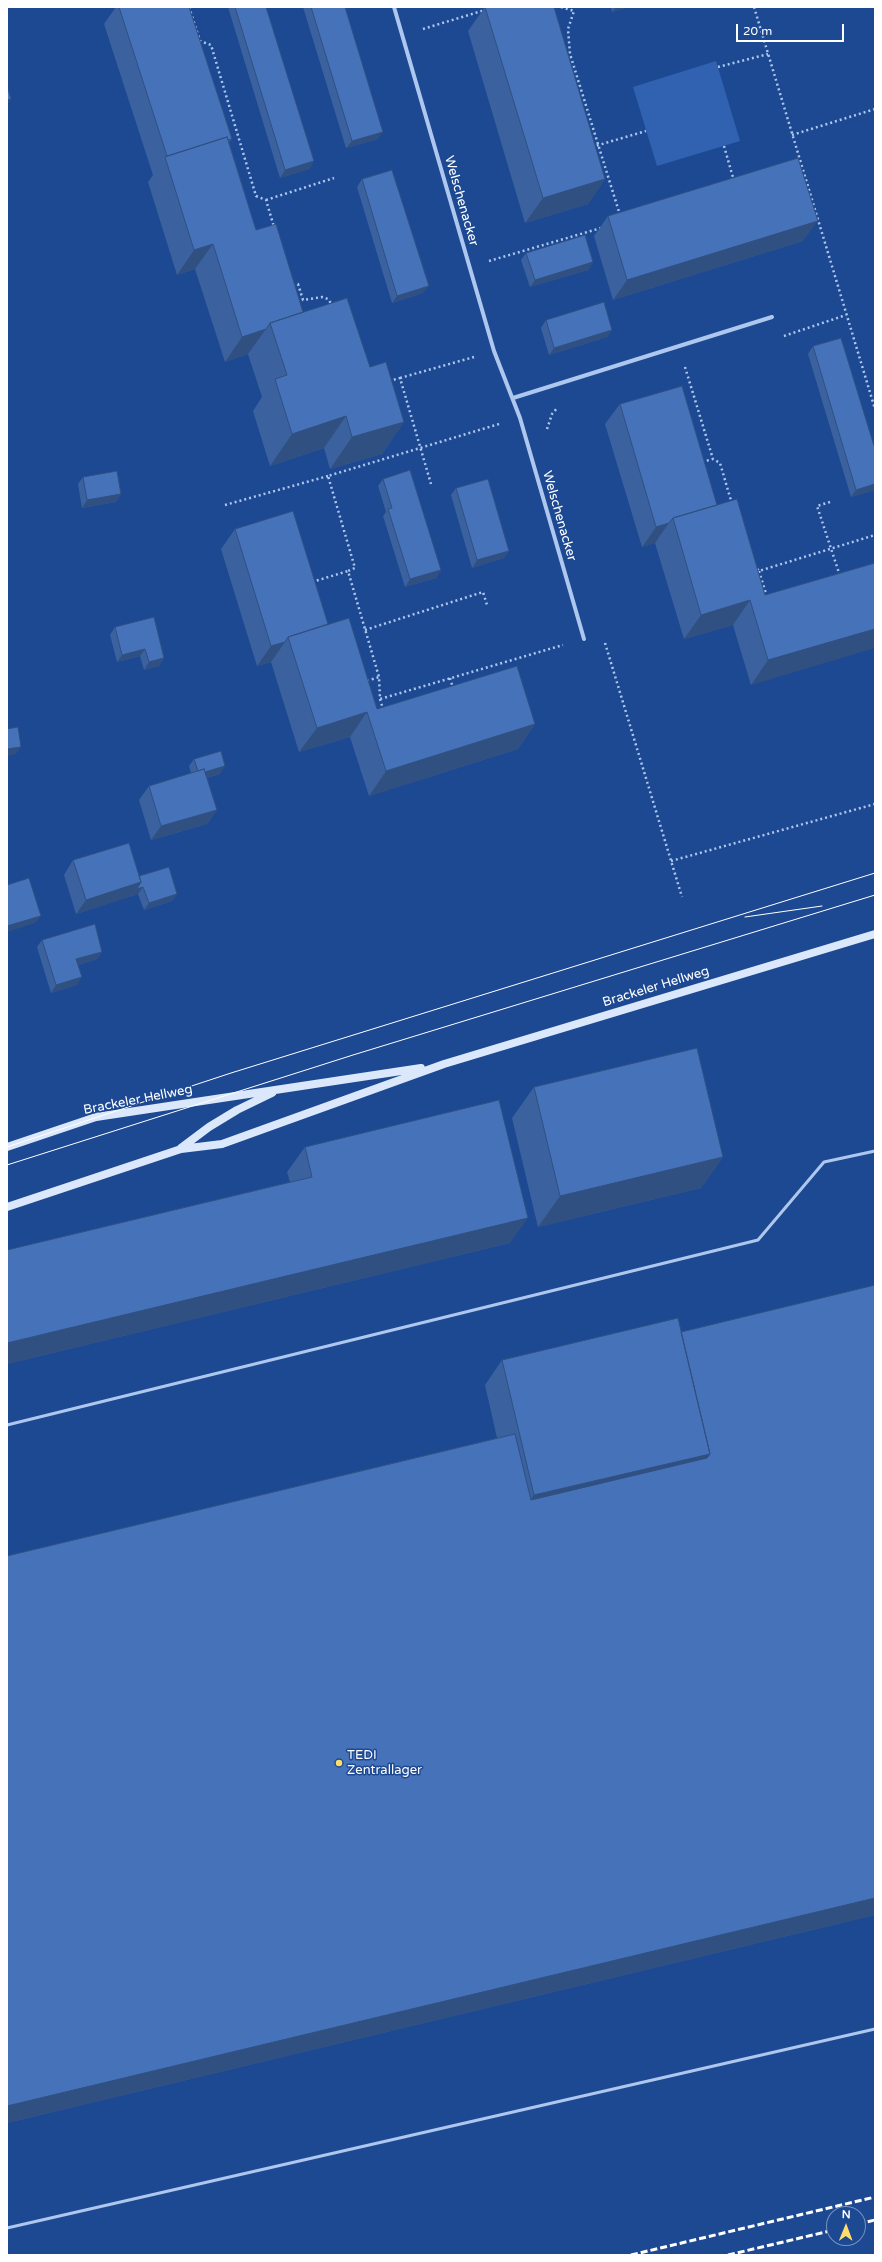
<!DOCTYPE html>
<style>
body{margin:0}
#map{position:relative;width:882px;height:2262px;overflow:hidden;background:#1d4993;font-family:"Varela Round",sans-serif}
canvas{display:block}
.frame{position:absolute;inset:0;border:8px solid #fff;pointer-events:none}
.north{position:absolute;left:826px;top:2206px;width:40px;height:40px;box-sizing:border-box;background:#1d4993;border:1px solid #7792be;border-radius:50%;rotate:1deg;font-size:11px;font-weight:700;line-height:16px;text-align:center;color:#fff}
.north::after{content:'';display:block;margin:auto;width:14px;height:18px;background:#fedd6c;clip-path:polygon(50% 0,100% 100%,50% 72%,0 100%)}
.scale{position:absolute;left:736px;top:24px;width:108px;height:18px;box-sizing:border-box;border:2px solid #fff;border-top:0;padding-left:5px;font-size:12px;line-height:14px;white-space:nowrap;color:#fff;-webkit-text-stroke:3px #1d4993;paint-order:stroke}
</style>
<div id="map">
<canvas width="882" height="2262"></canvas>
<div class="frame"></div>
<div class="north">N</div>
<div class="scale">20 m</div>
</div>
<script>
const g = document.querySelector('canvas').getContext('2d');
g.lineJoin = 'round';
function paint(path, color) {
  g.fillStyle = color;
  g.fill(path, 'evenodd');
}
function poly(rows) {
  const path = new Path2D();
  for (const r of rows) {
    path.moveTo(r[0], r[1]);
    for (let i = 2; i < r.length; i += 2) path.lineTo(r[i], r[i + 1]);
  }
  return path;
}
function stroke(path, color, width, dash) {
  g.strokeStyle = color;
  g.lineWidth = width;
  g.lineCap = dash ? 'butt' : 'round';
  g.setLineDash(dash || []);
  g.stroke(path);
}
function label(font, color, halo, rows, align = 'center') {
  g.font = font + ' "Varela Round",sans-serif';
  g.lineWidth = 3;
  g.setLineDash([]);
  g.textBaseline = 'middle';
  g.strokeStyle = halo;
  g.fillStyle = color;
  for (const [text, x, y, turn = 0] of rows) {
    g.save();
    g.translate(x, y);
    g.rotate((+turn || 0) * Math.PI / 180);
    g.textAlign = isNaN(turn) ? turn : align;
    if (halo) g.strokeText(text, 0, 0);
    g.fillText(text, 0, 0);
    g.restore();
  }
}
paint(poly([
 [716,61,740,141,657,166,633,87]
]), '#3062b1');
stroke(poly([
 [189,7,200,41,211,45,256,196,266,200,274,227],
 [561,7,574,11,568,29,570,54,620,215],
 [754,7,875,409],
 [423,29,485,10],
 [718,67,768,54],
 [792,135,875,109],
 [724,146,734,181],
 [592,147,646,131],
 [266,200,334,178],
 [489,261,601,228],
 [293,285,298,284,303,300,322,297,328,299,332,305],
 [784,336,846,315],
 [685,367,713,459,720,463,732,504],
 [400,378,474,357],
 [389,381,400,378,431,484],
 [499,424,328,476,355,568,348,571,379,677,380,699,563,645],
 [547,429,552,414,558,407],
 [702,462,713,459],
 [830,502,817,506,840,576],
 [225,505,328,476],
 [757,569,759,571,875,535],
 [759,571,767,597],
 [312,582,348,571],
 [365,630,483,592,487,605],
 [605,643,682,897],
 [450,678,453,688],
 [367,681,379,677],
 [380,699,383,709],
 [671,861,875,804]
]), '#aec7ee', 2.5, [2, 3]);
stroke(poly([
 [7,1425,758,1240,824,1162,875,1151],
 [7,2228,875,2029]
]), '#aec7ee', 3);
stroke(poly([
 [394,7,494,351,520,418,584,639],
 [513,398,772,317]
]), '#aec7ee', 4);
stroke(poly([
 [7,1147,96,1117,421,1068],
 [181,1148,209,1127,237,1110,272,1093],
 [7,1207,181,1149,222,1144,444,1064,875,934]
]), '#dbe7fa', 8);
stroke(poly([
 [745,917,822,906],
 [7,1147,231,1073,875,873],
 [7,1165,353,1055,875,895]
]), '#fff', 1);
stroke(poly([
 [858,2224,875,2220],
 [631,2255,875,2197],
 [728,2255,834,2230]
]), '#fff', 3, [7, 3]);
paint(poly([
 [116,7,189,7,232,139,229,142,256,230,303,312,370,367,404,422,382,454,330,469,324,448,270,466,253,411,262,397,248,354,225,362,195,269,177,275,148,182,153,175,104,24],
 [228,7,266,7,314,161,309,169,280,178],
 [303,7,345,7,378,139,346,148],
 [485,7,554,7,605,179,588,204,525,223,468,31],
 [611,7,628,7,612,12],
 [362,179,423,293,392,303,357,187],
 [608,216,803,241,613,300,594,236],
 [526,253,593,262,588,270,530,287,521,260],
 [546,320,612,330,607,337,549,355,541,328],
 [813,346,875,490,851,497,808,354],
 [620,404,717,505,765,595,875,563,751,685,733,625,684,639,655,543,642,547,605,424],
 [83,477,121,494,116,502,82,508,78,484],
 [383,479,441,570,436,578,405,587,383,516,386,512,378,486],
 [456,488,509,551,504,558,472,568,451,495],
 [235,529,328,624,377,709,535,724,518,749,369,796,350,737,299,752,271,662,257,666,221,549],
 [115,627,164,658,159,666,144,670,140,656,117,662,110,635],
 [194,759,220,774,207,778,217,810,207,824,151,840,139,800,149,786,191,773,189,766],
 [73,860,139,876,177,894,172,901,144,910,138,894,76,914,64,875],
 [42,940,102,952,97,959,78,965,77,985,51,993,37,947],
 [534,1087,723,1157,701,1188,538,1227,512,1118],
 [305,1147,510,1243,7,1364,7,1250,290,1182,287,1172],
 [681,1332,875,1915,7,2123,7,1556,497,1438,485,1385,502,1360]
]), '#3b629f');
paint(poly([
 [616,7,628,7,612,12],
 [11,99,7,105,7,100],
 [383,132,378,139,346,148,352,141],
 [314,161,309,169,280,178,285,170],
 [605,179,588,204,525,223,543,198],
 [818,221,803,241,613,300,627,280],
 [213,244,195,269,177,275,194,250],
 [593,262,588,270,530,287,535,280],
 [429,286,423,293,392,303,397,296],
 [266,329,248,354,225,362,242,337],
 [612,330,607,337,549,355,554,348],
 [346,416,324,448,270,466,292,434],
 [404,422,382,454,330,469,352,437],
 [875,484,875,490,851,497,856,490],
 [121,494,116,502,82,508,87,500],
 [669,523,655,543,642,547,656,527],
 [509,551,504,558,472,568,477,560],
 [441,570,436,578,405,587,410,579],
 [750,600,733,625,684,639,701,615],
 [875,629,875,648,751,685,768,660],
 [285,642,271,662,257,666,271,646],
 [145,649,140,656,117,662,122,655],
 [164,658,159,666,144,670,149,662],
 [367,712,350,737,299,752,317,728],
 [535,724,518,749,369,796,386,771],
 [21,747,16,754,7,756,7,749],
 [225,766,220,774,194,782,199,774],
 [217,810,207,824,151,840,161,826],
 [141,882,143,887,138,894,76,914,86,900],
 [177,894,172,901,144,910,149,903],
 [41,916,35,923,7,932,7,926],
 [102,952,97,959,71,967,76,959],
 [82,977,77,985,51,993,56,985],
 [723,1157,701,1188,538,1227,560,1196],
 [528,1218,510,1243,7,1364,7,1343],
 [710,1454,693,1478,517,1520,534,1495],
 [875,1898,875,1915,7,2123,7,2106]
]), '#305082');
const building = poly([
 [119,7,189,7,232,139,228,140,227,137,167,156,119,7],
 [235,7,266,7,314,161,285,170,235,7],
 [311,7,345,7,383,132,352,141,311,7],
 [485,7,554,7,605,179,543,198,485,7],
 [7,86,11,99,7,100,7,86],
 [227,137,256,230,276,224,303,312,270,323,266,329,242,337,213,244,194,250,165,157,227,137],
 [798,158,818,221,627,280,608,216,798,158],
 [392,170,429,286,397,296,362,179,392,170],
 [585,235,593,262,535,280,526,253,585,235],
 [347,298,370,367,386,362,404,422,352,437,346,416,292,434,275,379,287,375,270,323,347,298],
 [604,302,612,330,554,348,546,320,604,302],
 [841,338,875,449,875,484,856,490,813,346,841,338],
 [682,386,717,505,673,518,669,523,656,527,620,404,682,386],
 [410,470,441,570,410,579,388,509,392,508,383,479,410,470],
 [117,471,121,494,87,500,83,477,117,471],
 [488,479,509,551,477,560,456,488,488,479],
 [737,499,765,595,875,563,875,629,768,660,750,600,701,615,673,518,737,499],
 [293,511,328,624,288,637,285,642,271,646,235,529,293,511],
 [154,617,164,658,149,662,145,649,122,655,115,627,154,617],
 [349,618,377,709,517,666,535,724,386,771,367,712,317,728,288,637,349,618],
 [18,727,21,747,7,749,7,729,18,727],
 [221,751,225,766,205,772,204,769,198,771,194,759,221,751],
 [204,769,217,810,161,826,149,786,204,769],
 [129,843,141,882,86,900,73,860,129,843],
 [169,867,177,894,149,903,143,887,137,889,141,882,139,876,169,867],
 [29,878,41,916,7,926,7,885,29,878],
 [95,924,102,952,76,959,82,977,56,985,42,940,95,924],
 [697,1048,723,1157,560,1196,534,1087,697,1048],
 [499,1100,528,1218,7,1343,7,1250,312,1177,305,1147,499,1100],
 [875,1285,875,1898,7,2106,7,1556,515,1434,531,1500,707,1458,710,1454,681,1332,875,1285],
 [678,1318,710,1454,534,1495,502,1360,678,1318]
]);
paint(building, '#4572b9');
stroke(building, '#305082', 1);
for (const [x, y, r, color] of [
 [339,1763,4,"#fedd6c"]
]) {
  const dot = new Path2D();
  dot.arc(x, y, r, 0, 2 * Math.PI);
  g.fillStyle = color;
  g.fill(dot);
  stroke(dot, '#1d4993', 1.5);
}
label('13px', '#fff', '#1d4993', [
 ["Welschenacker",461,201,74],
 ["Welschenacker",559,516,74],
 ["Brackeler Hellweg",656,987,-17],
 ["Brackeler Hellweg",138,1100,-11]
]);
label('13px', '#fff', '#1d4993', [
 ["TEDI",347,1756],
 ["Zentrallager",347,1771]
], 'left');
</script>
